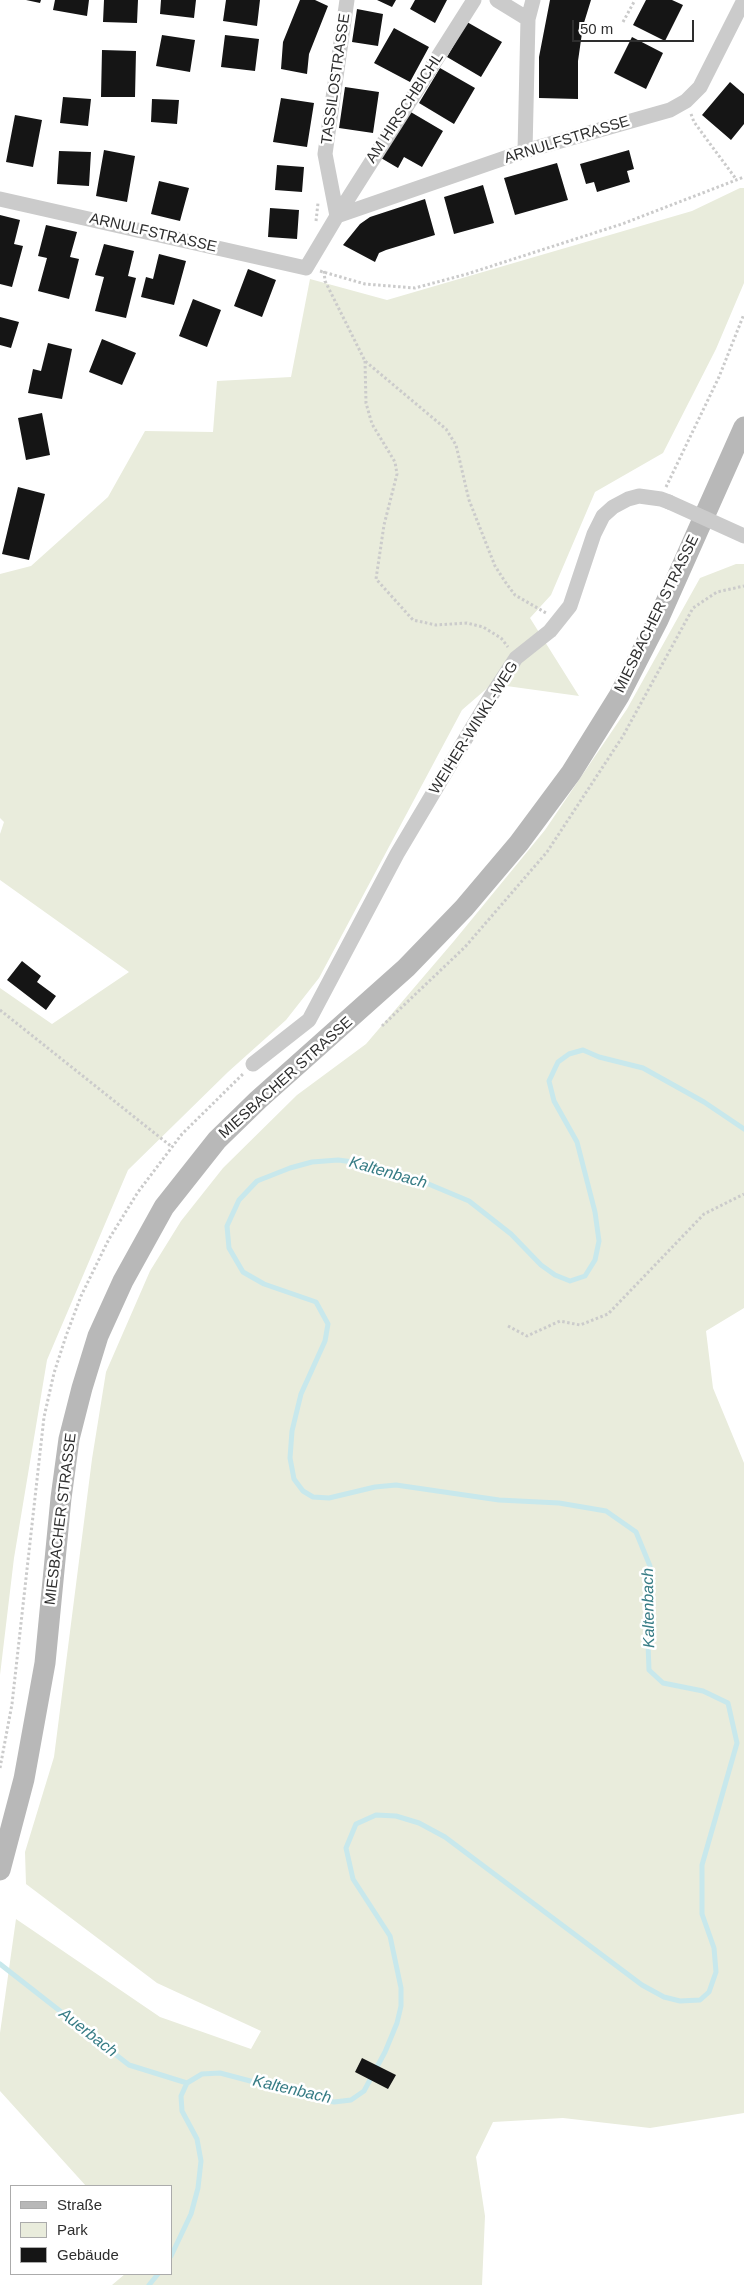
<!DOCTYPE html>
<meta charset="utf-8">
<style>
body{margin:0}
#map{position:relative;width:744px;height:2285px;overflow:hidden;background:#fff;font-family:Arial,sans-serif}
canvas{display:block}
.legend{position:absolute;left:10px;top:2185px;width:162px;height:90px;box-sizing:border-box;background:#fff;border:1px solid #ababab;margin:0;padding:6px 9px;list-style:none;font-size:15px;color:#2e2e2e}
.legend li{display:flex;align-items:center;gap:10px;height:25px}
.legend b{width:25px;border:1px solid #ababab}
.scale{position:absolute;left:572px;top:20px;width:122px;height:22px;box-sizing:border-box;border:2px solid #2e2e2e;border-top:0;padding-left:6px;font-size:15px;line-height:18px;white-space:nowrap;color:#2e2e2e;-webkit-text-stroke:4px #fff;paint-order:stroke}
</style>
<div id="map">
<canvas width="744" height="2285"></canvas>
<ul class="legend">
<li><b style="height:6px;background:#b8b8b8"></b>Straße</li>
<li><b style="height:14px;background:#e9ecdc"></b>Park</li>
<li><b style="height:14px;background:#151515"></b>Gebäude</li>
</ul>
<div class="scale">50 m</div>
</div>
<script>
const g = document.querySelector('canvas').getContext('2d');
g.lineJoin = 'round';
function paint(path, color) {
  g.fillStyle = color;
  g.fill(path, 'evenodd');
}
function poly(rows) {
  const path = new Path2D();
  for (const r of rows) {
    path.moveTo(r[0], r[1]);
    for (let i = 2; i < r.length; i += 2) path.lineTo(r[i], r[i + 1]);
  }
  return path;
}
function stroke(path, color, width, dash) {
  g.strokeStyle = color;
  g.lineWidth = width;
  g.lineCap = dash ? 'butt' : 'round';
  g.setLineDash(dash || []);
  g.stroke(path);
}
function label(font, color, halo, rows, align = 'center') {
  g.font = font + ' Arial,sans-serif';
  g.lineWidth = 5;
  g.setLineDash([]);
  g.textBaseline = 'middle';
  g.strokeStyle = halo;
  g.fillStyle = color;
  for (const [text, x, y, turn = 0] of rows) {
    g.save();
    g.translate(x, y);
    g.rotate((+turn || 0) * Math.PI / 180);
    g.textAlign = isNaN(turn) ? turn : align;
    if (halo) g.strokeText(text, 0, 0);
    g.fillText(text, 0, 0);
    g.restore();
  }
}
paint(poly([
 [740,188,744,188,744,283,716,349,663,453,595,492,551,595,530,618,579,696,492,684,462,710,319,978,286,1020,228,1072,128,1170,47,1360,14,1558,0,1675,0,988,52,1024,129,972,0,880,0,834,4,822,0,818,0,574,31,566,108,497,145,431,213,432,217,381,291,377,310,279,387,300,692,211],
 [736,564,744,564,744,1308,706,1331,713,1388,744,1463,744,2113,650,2128,563,2118,493,2122,476,2157,485,2216,482,2285,112,2285,125,2274,171,2274,171,2186,86,2186,0,2091,0,2033,16,1919,160,2017,251,2049,261,2031,157,1983,26,1884,25,1852,54,1757,92,1459,106,1372,150,1271,181,1221,223,1168,297,1095,366,1044,454,941,545,830,627,709,700,578]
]), '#e9ecdc');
stroke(poly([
 [0,1964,129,2065,187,2083],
 [171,2256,191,2214,198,2188,201,2161,197,2139,182,2111,181,2096,187,2083,202,2074,220,2073,311,2097,334,2102,351,2100,364,2091,385,2052,397,2023,401,2006,401,1988,390,1936,353,1879,346,1848,356,1824,376,1815,396,1816,419,1823,445,1837,642,1985,664,1997,680,2001,700,2000,709,1992,716,1972,714,1948,702,1914,702,1865,737,1743,728,1703,703,1691,663,1683,649,1670,648,1643,652,1603,650,1566,636,1532,606,1511,559,1503,499,1500,396,1485,375,1487,329,1498,313,1497,303,1491,294,1479,290,1458,292,1431,301,1394,325,1341,328,1324,316,1302,264,1284,243,1272,229,1248,227,1226,239,1200,257,1181,290,1168,312,1162,338,1160,361,1163,407,1175,469,1201,511,1234,541,1265,555,1275,570,1281,585,1276,595,1260,599,1241,595,1212,577,1142,554,1101,549,1081,558,1062,569,1054,583,1050,599,1057,643,1068,704,1102,744,1129],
 [149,2285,158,2274]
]), '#c8e8ec', 5);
paint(poly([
 [26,0,41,0,40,3],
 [55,0,89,0,87,16,53,10],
 [104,0,138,0,137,23,103,22],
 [161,0,196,0,194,18,160,14],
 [226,0,260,0,257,26,223,21],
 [300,0,315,0,328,6,309,54,307,74,281,69,283,42],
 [377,0,396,0,392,7],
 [415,0,447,0,435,23,410,9],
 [550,0,591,0,583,26,578,61,578,99,539,98,539,57],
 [646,0,672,0,683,5,665,41,633,25],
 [357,9,383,14,378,46,352,42],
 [467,22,502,42,481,77,447,57],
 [394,28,429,47,410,82,374,63],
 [162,35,195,40,190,72,156,66],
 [225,35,259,39,255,71,221,67],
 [632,37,663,53,646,89,614,73],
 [102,50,136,51,135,97,101,97],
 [440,68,475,88,454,124,419,103],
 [730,82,744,94,744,124,731,140,702,115],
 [345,87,379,92,373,133,339,128],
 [63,97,91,99,88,126,60,123],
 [281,98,314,103,307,147,273,142],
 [152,99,179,100,177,124,151,122],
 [409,111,443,131,422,167,404,157,398,168,381,158],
 [15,115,42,120,33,167,6,162],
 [104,150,135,156,127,202,96,196],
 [629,150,634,169,627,171,630,182,597,192,594,182,586,184,580,164],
 [59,151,91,152,89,186,57,184],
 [557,163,568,200,515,215,504,178],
 [277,165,304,167,302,192,275,190],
 [159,181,189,188,180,221,151,214],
 [483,185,494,223,454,234,444,197],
 [425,199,435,235,386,250,379,253,375,262,343,245,360,224,370,217],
 [270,208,299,210,297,239,268,237],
 [0,215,20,220,14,244,23,246,12,287,0,284],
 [46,225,77,232,70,257,79,259,69,299,38,291,47,258,38,256],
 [104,244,134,251,128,276,136,278,126,318,95,311,104,277,95,275],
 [159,254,186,261,174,305,141,297,146,277,153,279],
 [248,269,276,280,262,317,234,306],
 [193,299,221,310,207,347,179,336],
 [0,317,19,322,11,348,0,345],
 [102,339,136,353,122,385,89,372],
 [48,343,72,349,62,399,28,393,33,369,41,371],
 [42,413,50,455,26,460,18,418],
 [18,487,45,494,29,560,2,554],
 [22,961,41,976,37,982,56,996,46,1010,7,980],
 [362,2058,396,2075,388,2089,355,2072]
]), '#151515');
stroke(poly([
 [623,22,635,0],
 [691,114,694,122,736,179],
 [316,221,318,203],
 [320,271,365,284,415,288,467,274,622,224,744,177],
 [324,271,325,281,365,361,446,429,456,445,469,500,495,566,506,583,515,595,546,613],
 [365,361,366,403,372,424,395,462,397,474,384,525,376,579,413,620,436,625,467,623,483,627,501,638,508,647],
 [666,487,719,377,744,314],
 [0,1010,172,1147],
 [382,1026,465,947,547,852,623,736,693,608,717,592,744,586],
 [508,1326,527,1336,560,1321,580,1325,608,1314,704,1214,744,1194],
 [0,1768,12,1704,44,1417,54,1373,66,1336,81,1296,109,1239,138,1192,182,1134,244,1073]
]), '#cbcbcb', 3, [2.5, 2.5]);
stroke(poly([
 [497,0,528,19],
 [525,151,528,19,533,0],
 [0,199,306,268,337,216,325,154,347,0],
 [337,216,525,151,670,110,686,101,700,87,744,0],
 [337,216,474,0],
 [253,1064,309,1020,397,854,491,696,516,658,550,631,570,606,594,534,603,516,613,507,628,499,639,496,661,499,669,502]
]), '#cbcbcb', 15);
stroke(poly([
 [0,1870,24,1779,45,1663,61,1498,69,1439,82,1388,98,1336,123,1281,164,1207,217,1140,258,1100,406,968,464,908,519,843,571,773,619,696,658,620,744,427]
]), '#b8b8b8', 21);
stroke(poly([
 [669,502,744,536]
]), '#cbcbcb', 15);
label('15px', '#2e2e2e', '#fff', [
 ["TASSILOSTRASSE",336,79,-82],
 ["AM HIRSCHBICHL",405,108,-57],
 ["ARNULFSTRASSE",567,140,-17],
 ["ARNULFSTRASSE",153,233,13],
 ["MIESBACHER STRASSE",657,614,-64],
 ["WEIHER-WINKL-WEG",474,728,-58],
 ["MIESBACHER STRASSE",286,1078,-42],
 ["MIESBACHER STRASSE",61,1519,-83]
]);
label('italic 16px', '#377c85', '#fff', [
 ["Kaltenbach",388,1173,16],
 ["Kaltenbach",649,1608,-91],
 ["Auerbach",88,2033,38],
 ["Kaltenbach",292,2090,13]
]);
</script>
